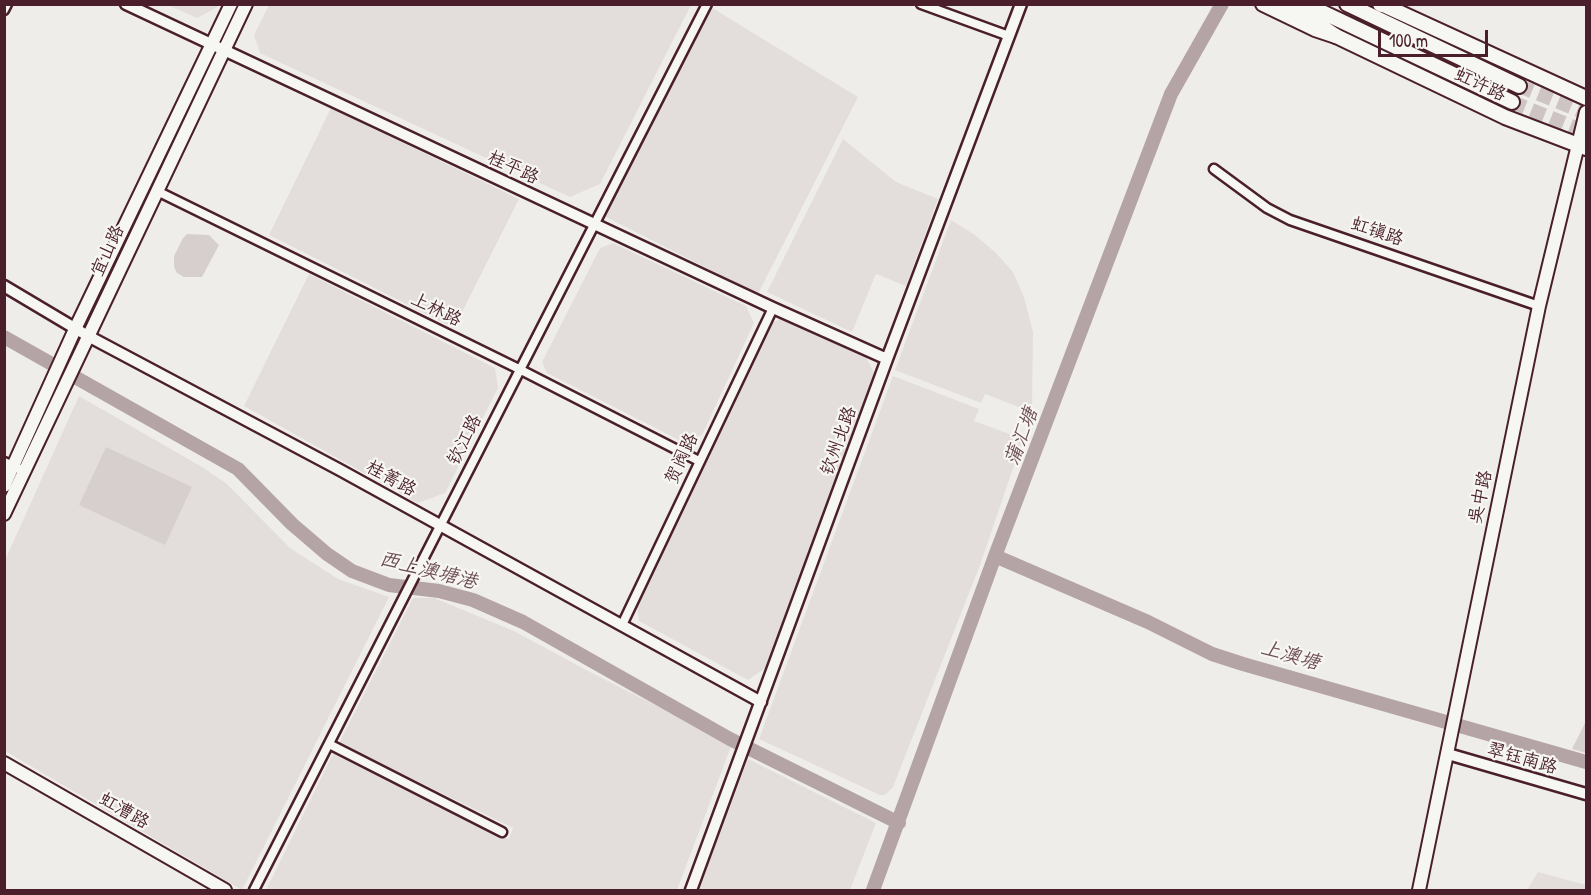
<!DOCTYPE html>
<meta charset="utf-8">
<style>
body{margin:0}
#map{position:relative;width:1591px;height:895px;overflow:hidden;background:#efedea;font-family:"Patrick Hand",sans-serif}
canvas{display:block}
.frame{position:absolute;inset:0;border:6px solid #4a1f2b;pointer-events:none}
.scale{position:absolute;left:1378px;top:30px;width:110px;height:27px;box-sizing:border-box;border:3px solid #4a1f2b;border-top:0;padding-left:8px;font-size:18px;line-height:21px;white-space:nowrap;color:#4a1f2b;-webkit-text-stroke:4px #f6f6f2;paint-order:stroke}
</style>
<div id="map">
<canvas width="1591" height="895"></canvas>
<div class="frame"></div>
<div class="scale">100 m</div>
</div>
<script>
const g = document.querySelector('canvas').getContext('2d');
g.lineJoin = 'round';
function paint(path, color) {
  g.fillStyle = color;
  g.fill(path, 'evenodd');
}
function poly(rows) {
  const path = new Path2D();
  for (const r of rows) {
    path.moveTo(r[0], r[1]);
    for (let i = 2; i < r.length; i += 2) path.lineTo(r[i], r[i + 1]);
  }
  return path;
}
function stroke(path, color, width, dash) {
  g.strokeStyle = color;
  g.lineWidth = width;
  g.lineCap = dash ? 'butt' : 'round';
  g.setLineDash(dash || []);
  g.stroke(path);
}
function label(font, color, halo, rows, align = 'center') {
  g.font = font + ' "Patrick Hand","LXGW WenKai TC",sans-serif';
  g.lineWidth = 4.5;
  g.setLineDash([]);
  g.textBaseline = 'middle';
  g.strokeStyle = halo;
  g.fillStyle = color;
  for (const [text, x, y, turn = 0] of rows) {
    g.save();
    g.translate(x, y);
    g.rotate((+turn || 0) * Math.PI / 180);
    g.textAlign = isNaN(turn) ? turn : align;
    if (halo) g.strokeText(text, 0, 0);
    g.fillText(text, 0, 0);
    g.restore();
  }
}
paint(poly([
 [168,5,218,4,218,5,216,8,197,18],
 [269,5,269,4,691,5,600,184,570,197,260,53,254,35],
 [709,6,858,97,758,294,602,215],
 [331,108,519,199,454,328,269,235],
 [843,139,896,182,938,199,906,286,876,274,852,332,767,292],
 [951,220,975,235,996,253,1013,272,1024,297,1033,332,1032,412,985,394,981,403,895,370],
 [613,243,746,306,754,323,702,435,681,441,547,373,542,362,600,248],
 [309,274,495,368,498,388,445,493,418,503,244,406],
 [780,319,866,357,874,373,767,667,748,680,639,621,637,607,772,323],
 [893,376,979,409,974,421,1023,439,980,565,893,787,885,795,880,795,759,739],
 [79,396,202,467,227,484,290,548,338,579,389,597,242,890,5,751,5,560],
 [413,598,434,598,514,631,588,671,732,744,677,890,266,890,333,754,509,839,513,828,339,743],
 [748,759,876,823,850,890,699,890],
 [1538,872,1586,885,1586,890,1527,890]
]), '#e3dedc');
paint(poly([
 [187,234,209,235,219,245,202,277,184,277,177,273,174,267,174,256,183,238],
 [106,447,192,487,165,545,79,505],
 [1586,721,1586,753,1572,749]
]), '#d7cfce');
stroke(poly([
 [4,337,238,469,292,524,327,554,352,571,389,585,439,591,473,600,523,622,730,739,899,823],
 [995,556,1148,622,1212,654,1243,664,1586,762],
 [873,890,995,556,1171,94,1222,4]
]), '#b4a4a5', 14);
stroke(poly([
 [1519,86,1586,113],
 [1512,102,1586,132]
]), '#cec4c4', 14, [14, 7]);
const minor = poly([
 [921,4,1009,36],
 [4,10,7,4],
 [1214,169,1267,208,1290,220,1539,306],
 [157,191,519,369,699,461],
 [4,462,24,471],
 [622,625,773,308],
 [329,744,502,832],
 [254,890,707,4]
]);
const tertiary = poly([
 [126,4,773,308,887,359],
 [4,286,88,336,340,470,761,702],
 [1448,754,1586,794],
 [691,890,887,359,1021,4]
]);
const secondary = poly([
 [4,486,76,327,231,4],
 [4,514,246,4],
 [4,763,225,890],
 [1419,890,1539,306,1586,112]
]);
const primary = poly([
 [1263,4,1315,29,1336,36,1505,117,1586,148],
 [1381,4,1586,98]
]);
const trunk = poly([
 [1280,4,1318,24,1336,36],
 [1305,4,1512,102],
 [1347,4,1519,86],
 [1380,4,1382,5]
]);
stroke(minor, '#4a1f2b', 13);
stroke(tertiary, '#4a1f2b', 15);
stroke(secondary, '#4a1f2b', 16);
stroke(primary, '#4a1f2b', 18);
stroke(trunk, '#4a1f2b', 18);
stroke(minor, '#f6f6f2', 8);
stroke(tertiary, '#f6f6f2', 10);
stroke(secondary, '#f6f6f2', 12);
stroke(primary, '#f6f6f2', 14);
stroke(trunk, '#f6f6f2', 14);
label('18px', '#4a1f2b', '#f6f6f2', [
 ["虹许路",1480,85,25],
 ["桂平路",513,168,25],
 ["虹镇路",1377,232,19],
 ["宜山路",108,251,-65],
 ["上林路",436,310,26],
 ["钦江路",465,440,-63],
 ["钦州北路",839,441,-70],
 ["贺阀路",682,459,-65],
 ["桂箐路",391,479,29],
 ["吴中路",1481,497,-78],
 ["翠钰南路",1522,759,16],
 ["虹漕路",124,811,30]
]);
label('italic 20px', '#6f4e56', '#f6f6f2', [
 ["蒲汇塘",1022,437,-69],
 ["西上澳塘港",428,571,14],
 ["上澳塘",1290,656,16]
]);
</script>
